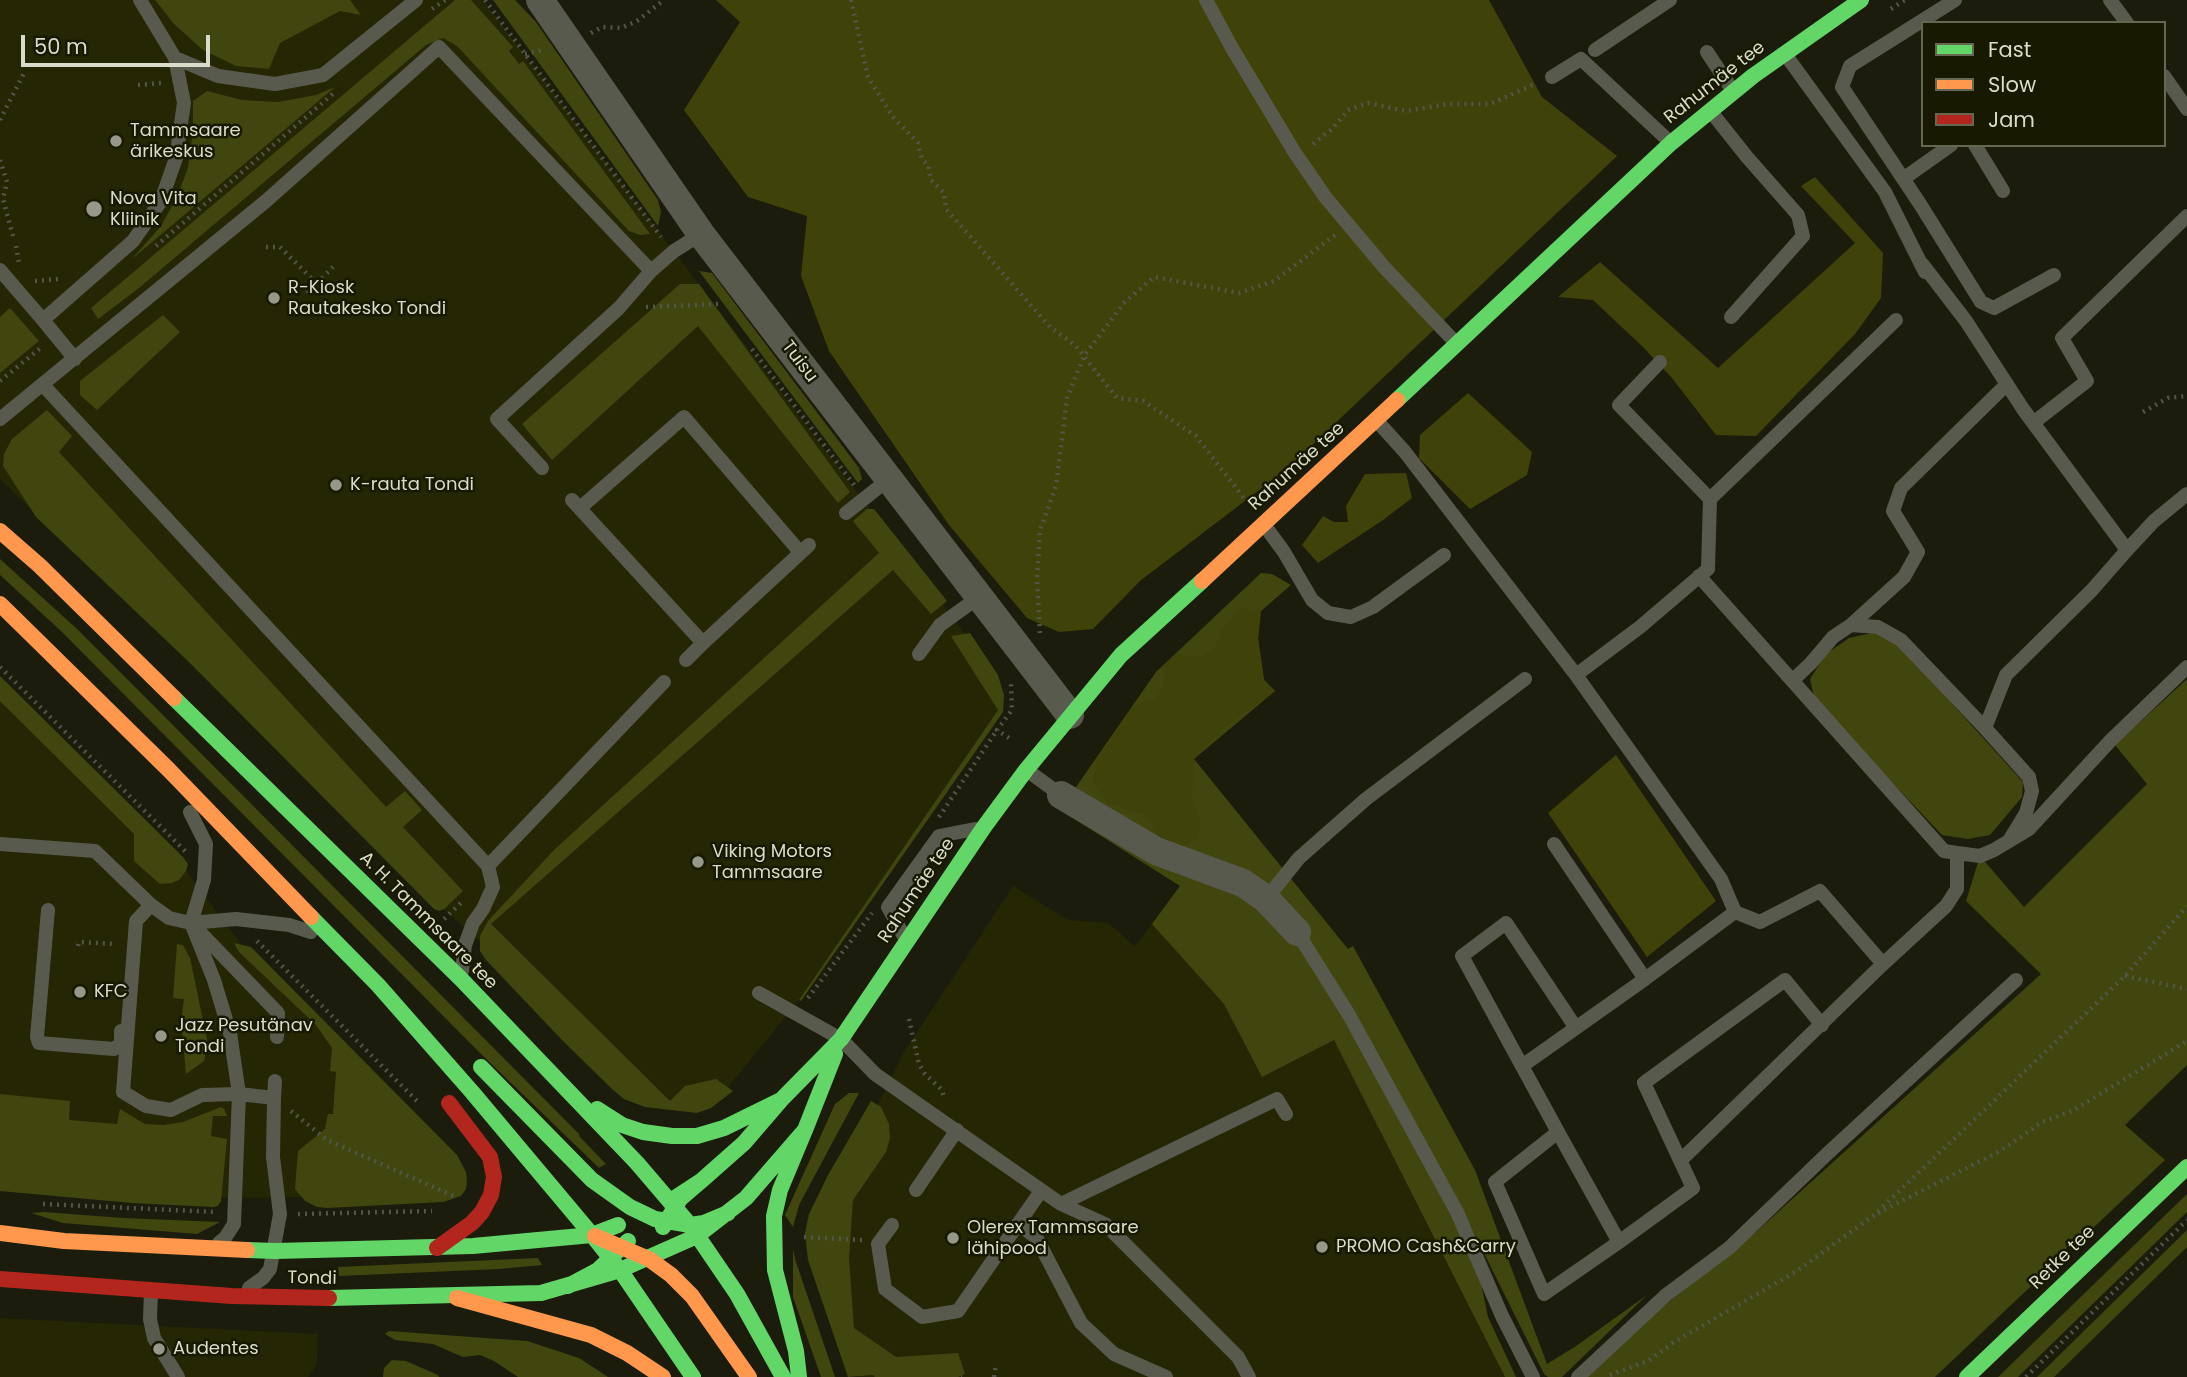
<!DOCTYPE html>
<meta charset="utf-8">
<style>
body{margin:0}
#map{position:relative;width:2187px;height:1377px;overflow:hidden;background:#1b1c0c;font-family:Poppins,sans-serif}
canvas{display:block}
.legend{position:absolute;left:1921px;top:21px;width:245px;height:126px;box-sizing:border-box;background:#171900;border:2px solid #656751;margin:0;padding:9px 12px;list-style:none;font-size:21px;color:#d9dcca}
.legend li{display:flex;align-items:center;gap:14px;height:35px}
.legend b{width:35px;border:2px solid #656751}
.scale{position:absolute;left:21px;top:35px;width:189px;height:32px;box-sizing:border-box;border:4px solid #d9dcca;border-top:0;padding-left:9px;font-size:21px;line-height:24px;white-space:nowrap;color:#d9dcca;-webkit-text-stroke:5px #171900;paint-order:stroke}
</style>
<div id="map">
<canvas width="2187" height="1377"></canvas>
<ul class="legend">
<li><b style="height:9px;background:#63d668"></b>Fast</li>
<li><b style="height:9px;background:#ff974d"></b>Slow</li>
<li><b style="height:9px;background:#b3261e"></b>Jam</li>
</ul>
<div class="scale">50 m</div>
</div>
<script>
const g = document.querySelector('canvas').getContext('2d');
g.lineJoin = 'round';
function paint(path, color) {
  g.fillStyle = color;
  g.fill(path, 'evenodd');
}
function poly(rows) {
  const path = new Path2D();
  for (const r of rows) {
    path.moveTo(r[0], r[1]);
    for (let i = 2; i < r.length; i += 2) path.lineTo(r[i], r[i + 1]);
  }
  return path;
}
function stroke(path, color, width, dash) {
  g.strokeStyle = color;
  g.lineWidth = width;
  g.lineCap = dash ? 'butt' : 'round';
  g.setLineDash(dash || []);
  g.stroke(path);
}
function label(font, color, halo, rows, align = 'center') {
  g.font = font + ' Poppins,sans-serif';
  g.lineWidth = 5;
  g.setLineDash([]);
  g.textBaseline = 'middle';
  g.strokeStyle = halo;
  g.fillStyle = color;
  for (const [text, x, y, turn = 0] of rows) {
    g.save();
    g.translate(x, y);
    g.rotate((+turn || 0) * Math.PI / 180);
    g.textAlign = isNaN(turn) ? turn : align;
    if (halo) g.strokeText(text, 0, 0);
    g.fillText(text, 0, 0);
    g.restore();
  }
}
paint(poly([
 [0,0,483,0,981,655,998,710,800,999,721,1096,669,1107,431,898,0,479],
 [0,686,178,860,243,947,360,1065,316,1197,209,1198,0,1160],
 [1013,886,1068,920,1108,923,1135,946,1180,886,1337,1036,1505,1377,858,1377,811,1239,904,1052],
 [0,1318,318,1334,317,1364,308,1377,0,1377]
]), '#252603');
paint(poly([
 [155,0,350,0,361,15,340,11,280,43,269,69,236,66,203,50,174,24],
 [455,0,471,0,513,47,509,51,519,64,523,61,650,234,640,235,629,231,457,46,443,38,426,45,139,288,98,319,91,308],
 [493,0,515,0,536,22,658,200,661,212,658,226],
 [335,87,131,260,161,226,177,197,188,168,193,131,193,101,207,91,242,100,278,102,316,95],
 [699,271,712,273,859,468,862,479,858,483],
 [680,284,699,284,850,492,838,503,698,326,552,460,522,424],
 [10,308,39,341,0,373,0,317],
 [163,315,180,332,97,410,80,395,80,381],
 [47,410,72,436,59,452,386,807,405,791,422,810,403,827,463,891,444,909,439,911,434,909,189,662,36,517,3,466,4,454,12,439],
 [867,509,874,509,947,601,931,614,893,570,491,924,670,1101,685,1086,716,1079,733,1091,711,1108,697,1113,645,1107,624,1099,612,1089,563,1041,486,960,480,951,480,936,488,921,554,850,879,553,853,521],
 [0,559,76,628,150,702,580,1135,579,1136,606,1164,599,1168,480,1053,61,631,0,575],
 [1261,573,1272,574,1291,585,1261,611,1258,638,1264,680,1275,691,1194,759,1348,949,1353,946,1475,1170,1547,1364,1576,1346,1647,1295,1562,1377,1548,1377,1544,1374,1468,1221,1488,1317,1516,1377,1505,1377,1334,1040,1262,1077,1224,1004,1152,924,1180,886,1060,810,1156,672],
 [1876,632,1899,645,2023,782,2022,797,1990,835,1968,839,1942,835,1815,701,1810,679,1826,654,1849,638],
 [970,633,998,675,1004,695,1003,712,801,1001,799,1000,998,710,951,636],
 [0,676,183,857,188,864,186,871,179,880,172,883,160,884,134,861,134,834,0,701],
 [2187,679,2187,1065,2125,1125,2165,1160,2074,1246,2069,1245,2066,1248,2066,1253,1935,1377,1588,1377,1628,1335,1757,1231,2041,974,1966,901,1980,856,2024,907,2147,784,2115,745],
 [234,943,251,947,457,1155,466,1172,467,1181,466,1189,461,1196,443,1202,327,1208,317,1207,305,1201,295,1189,298,1151,325,1129,328,1114,333,1114,336,1072,330,1071,332,1048,316,1025,239,952],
 [177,944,183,945,190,958,208,1044,204,1061,186,1074,181,1021,184,999,173,998],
 [849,1093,859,1093,799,1205,793,1227,785,1215,835,1104],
 [0,1094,70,1101,69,1120,117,1124,120,1109,145,1124,164,1125,183,1122,221,1107,224,1109,227,1116,213,1116,211,1136,227,1139,221,1201,218,1206,213,1207,132,1203,0,1191],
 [871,1101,881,1107,889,1124,890,1138,886,1152,853,1200,849,1258,854,1328,896,1357,958,1353,965,1374,958,1377,875,1377,873,1375,848,1377,808,1260,805,1233,809,1214,828,1175],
 [2187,1194,2187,1212,2018,1377,1998,1377],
 [44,1212,123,1218,220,1222,197,1234,63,1223,31,1213],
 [2187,1230,2187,1247,2054,1377,2037,1377],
 [793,1249,795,1259,835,1377,821,1377,793,1297],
 [538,1258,542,1265,499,1269,339,1276,338,1267],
 [389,1331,527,1341,579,1358,608,1377,518,1377,494,1361,480,1355,463,1357,433,1344,395,1340,385,1334],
 [392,1360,406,1361,438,1375,439,1377,383,1377,384,1368]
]), '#41460f');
paint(poly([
 [716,0,1489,0,1542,97,1617,156,1288,468,1140,581,1093,629,1059,632,1027,618,949,525,829,351,801,276,807,216,748,197,684,110,740,22],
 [1815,177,1883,253,1881,298,1855,334,1756,436,1716,435,1672,378,1643,347,1593,300,1558,297,1600,262,1718,368,1855,243,1801,186],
 [1468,393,1532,452,1527,475,1470,509,1419,458,1420,435],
 [1406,473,1412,498,1383,520,1318,563,1302,545,1323,516,1334,522,1348,522,1346,506,1365,474],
 [1241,608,1261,610,1258,638,1264,680,1275,691,1224,728,1194,758,1192,798,1201,822,1197,840,1177,847,1159,842,1148,817,1107,803,1093,782,1096,761,1133,706,1156,699,1164,683,1163,668,1175,654,1201,657,1214,649,1222,629],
 [1616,755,1716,901,1647,957,1548,813]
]), '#3f4309');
stroke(poly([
 [485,0,661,237],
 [851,0,868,77,893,117,918,143,922,159,928,165,931,180,944,193,946,209,1050,327,1075,345,1117,398,1143,401,1196,436,1246,501],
 [432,9,445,0],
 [1891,9,1905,0],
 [591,33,602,27,621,28,637,21,664,0],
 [525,54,544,50],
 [138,85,161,83],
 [0,120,24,73],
 [1313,144,1332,129,1348,110,1368,103,1406,111,1448,104,1490,104,1535,84],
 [0,160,7,182,3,199,13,236],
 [16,246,19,263],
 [156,246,335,92],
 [266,247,280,247,316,283],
 [35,281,58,279],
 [307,293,333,267],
 [646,307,719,304],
 [752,349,854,485],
 [0,381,43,346],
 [2143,412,2168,398,2187,396],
 [1040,633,1037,580,1040,530,1056,486,1067,398,1084,356,1124,303,1154,277,1239,293,1274,281,1335,235],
 [0,667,187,853],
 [1009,738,997,730,1012,710,1011,683],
 [939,817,997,730],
 [444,919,463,901],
 [257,941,419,1103],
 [78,946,79,942,115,944],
 [2125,976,2187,989],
 [808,998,872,913],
 [909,1019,919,1064,925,1074,941,1089,945,1099],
 [291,1111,327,1140,456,1197],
 [43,1204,216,1212],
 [1878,1213,2000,1151,2042,1122,2072,1111,2187,1041],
 [298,1214,432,1211],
 [804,1237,862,1240],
 [1610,1375,1648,1361,1674,1342,1797,1271,1874,1215,2125,976,2187,906],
 [961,1377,962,1377],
 [994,1377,996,1364],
 [2026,1377,2187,1220]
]), '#545549', 4.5, [2, 5]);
stroke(poly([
 [1206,0,1232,48,1295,153,1326,198,1384,267,1455,342],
 [1955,0,1850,66,1842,87,1920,204,1981,302,1994,308,2054,275],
 [2110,0,2127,23],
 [1595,50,1670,0],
 [1707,52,1733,91],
 [1785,54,1885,192,1925,272],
 [175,58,218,76,275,84,323,75,416,0],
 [2164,76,2187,109],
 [1552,77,1581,59,1670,142],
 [1712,113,1747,157,1798,215,1803,236,1731,317],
 [1975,145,2003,191],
 [1903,179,1951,145],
 [1923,265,1966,321,2023,409,2127,550,2092,590,2006,675,1985,728,2029,777,2032,791,2026,813,2009,841],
 [0,270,43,320],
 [75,359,43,320,133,241,161,201,176,158,184,103,175,58,140,0],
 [1660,362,1619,405,1710,499],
 [43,385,488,866,493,887,483,909,473,923,465,945,462,971],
 [0,419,266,201,439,47,651,271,674,251,701,234],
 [1377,421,1405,452,1576,675,1721,879,1735,912,1760,922,1820,891,1883,964],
 [2033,423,2087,381,2062,338,2187,216],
 [542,468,497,419,619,308,651,271],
 [572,500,703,643,809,545],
 [580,508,684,417,800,552],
 [846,513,889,479],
 [1265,526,1284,552,1312,600,1328,613,1351,617,1373,607,1444,555],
 [2127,550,2154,521,2187,494],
 [1699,576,1944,851,1957,853,1980,856,1994,850,2029,829,2111,740,2187,667],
 [1851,625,1904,577,1918,552,1893,511,1901,488,2007,384],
 [919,654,940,625,979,597],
 [686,660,703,643],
 [1576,675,1640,627,1708,569,1710,499,1896,320],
 [1793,680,1811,663,1833,637,1851,625,1878,627,1901,640,1985,728],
 [1028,771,1061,795],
 [190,812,206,844,204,880,191,923,236,919,289,925,311,932],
 [0,844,95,851,151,905,169,918,191,923,214,980,230,1033,239,1094,234,1224,225,1238,219,1243],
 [1554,844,1645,979],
 [488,866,664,682],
 [1266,899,1299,858,1366,799,1525,679],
 [151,905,136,921,123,1092,146,1106,171,1110,202,1095,239,1094,274,1098,275,1081],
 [48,910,37,1037,39,1043,114,1049,121,1044,121,1031],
 [198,930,278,1013,277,1037],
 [1297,932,1349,1015,1457,1212,1502,1316,1533,1377],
 [906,940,888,907,939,836,975,829],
 [759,993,841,1039,875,1074,1061,1204,1105,1224,1238,1357,1249,1377],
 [1522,1066,1645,979,1735,912],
 [1558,1132,1495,1182,1544,1294,1619,1242,1558,1132,1462,956,1506,923,1576,1028],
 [1681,1160,1883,964,1946,906,1957,889,1957,853],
 [916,1190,957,1130],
 [1041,1191,1018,1224,1036,1237,1081,1323,1114,1354,1166,1377],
 [1061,1204,1277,1099,1286,1114],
 [892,1225,878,1244,885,1289,922,1317,958,1311,1018,1224],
 [1619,1242,1693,1188,1644,1083,1785,980,1822,1025],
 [249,1288,263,1278,270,1269,280,1214,273,1157,274,1098],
 [151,1291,150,1319,154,1338,178,1377],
 [1578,1377,1666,1295,1729,1248,1827,1154,2016,980]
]), '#595a4e', 14);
stroke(poly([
 [540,0,701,234,1070,715],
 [1061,795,1156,851,1243,883,1266,899,1297,932]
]), '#595a4e', 28);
stroke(poly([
 [1397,400,1671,143,1753,76,1861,0],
 [174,698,461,979,637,1163,690,1225,737,1294,783,1377],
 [311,917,378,985,472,1092,592,1235,620,1270,693,1377],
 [481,1067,592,1180,630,1207,655,1219,690,1225,704,1223,728,1213],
 [597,1109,622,1125,643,1132,672,1136,697,1136,724,1128,781,1100],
 [672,1200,701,1181,744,1143,781,1100,841,1039,984,827,1026,770,1121,655,1202,581],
 [663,1227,680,1199,701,1181],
 [247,1250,275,1251,473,1246,592,1235,618,1225],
 [568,1286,598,1270,628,1241],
 [329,1298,541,1293,620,1270,697,1236,746,1198,805,1130,835,1054],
 [799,1377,796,1351,775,1270,774,1216,780,1190,805,1130],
 [1967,1377,2187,1167]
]), '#63d668', 16);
stroke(poly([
 [0,531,40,566,174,698],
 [1202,581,1397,400],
 [0,604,169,770,311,917],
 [0,1233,64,1241,247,1250],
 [595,1236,649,1259,671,1275,692,1296,749,1377],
 [457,1298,591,1335,627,1353,663,1377]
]), '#ff974d', 16);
stroke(poly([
 [437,1248,472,1223,482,1212,491,1195,494,1177,490,1157,449,1103],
 [0,1279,232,1296,329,1298]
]), '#b3261e', 16);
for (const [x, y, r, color] of [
 [116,141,7,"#969988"],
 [94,209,9,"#969988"],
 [274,298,7,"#969988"],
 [336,485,7,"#969988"],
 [698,862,7,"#969988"],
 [80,992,7,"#969988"],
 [161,1036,7,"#969988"],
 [953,1238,7,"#969988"],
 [1322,1247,7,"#969988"],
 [159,1349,7,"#969988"]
]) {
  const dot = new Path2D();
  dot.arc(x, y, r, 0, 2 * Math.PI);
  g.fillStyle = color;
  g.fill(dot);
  stroke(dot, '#171900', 2.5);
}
label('18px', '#d9dcca', '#171900', [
 ["Rahumäe tee",1715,83,-38],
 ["Tuisu",799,362,53],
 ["Rahumäe tee",1297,467,-42],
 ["Rahumäe tee",917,891,-56],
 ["A. H. Tammsaare tee",428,921,45],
 ["Retke tee",2063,1258,-44],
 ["Tondi",312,1279,1]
]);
label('18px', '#d9dcca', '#171900', [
 ["Tammsaare",130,131],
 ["ärikeskus",130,152],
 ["Nova Vita",110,199],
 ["Kliinik",110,220],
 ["R-Kiosk",288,288],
 ["Rautakesko Tondi",288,309],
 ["K-rauta Tondi",350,485],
 ["Viking Motors",712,852],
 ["Tammsaare",712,873],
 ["KFC",94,992],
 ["Jazz Pesutänav",175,1026],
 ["Tondi",175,1047],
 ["Olerex Tammsaare",967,1228],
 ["lähipood",967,1249],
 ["PROMO Cash&Carry",1336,1247],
 ["Audentes",173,1349]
], 'left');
</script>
